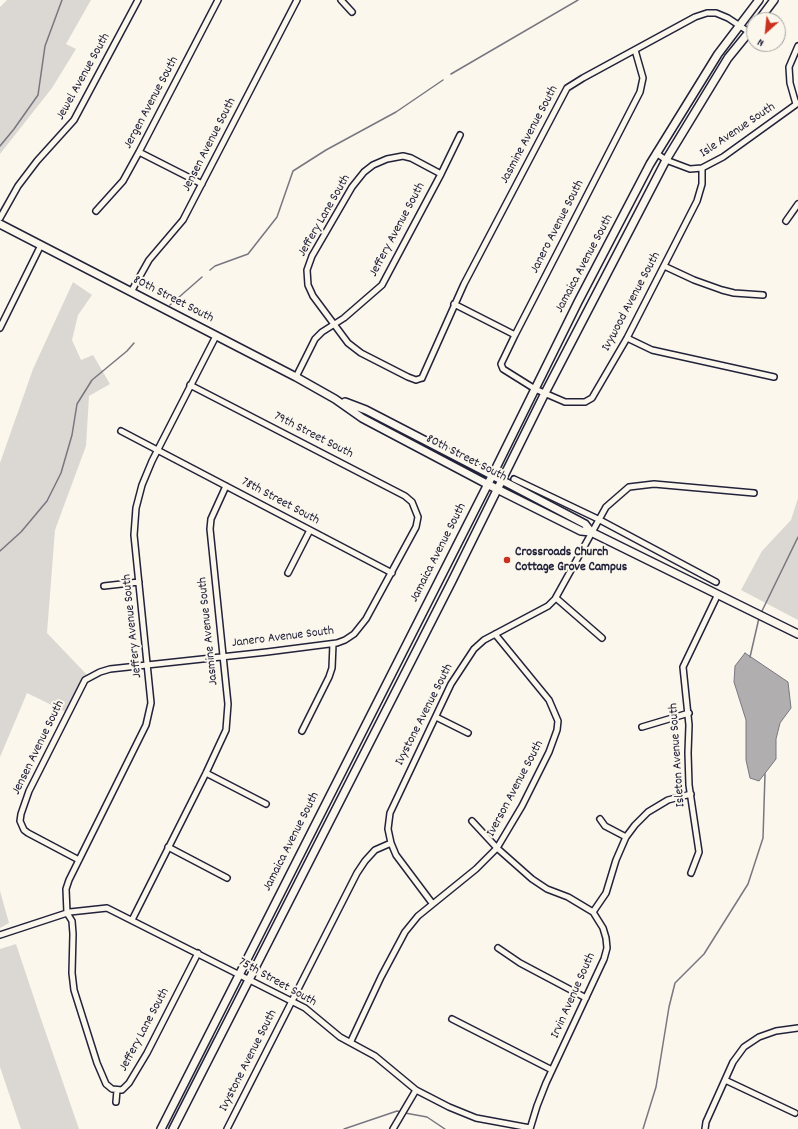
<!DOCTYPE html>
<style>
body{margin:0}
#map{position:relative;width:798px;height:1129px;overflow:hidden;background:#fbf7ec;font-family:Dekko,sans-serif}
canvas{display:block}
.north{position:absolute;left:746px;top:12px;width:40px;height:40px;box-sizing:border-box;background:#fbf7ec;border:1px solid #a4a2a5;border-radius:50%;rotate:207deg;font-size:11px;font-weight:700;line-height:16px;text-align:center;color:#22223b}
.north::after{content:'';display:block;margin:auto;width:14px;height:18px;background:#c8321e;clip-path:polygon(50% 0,100% 100%,50% 72%,0 100%)}
</style>
<div id="map">
<canvas width="798" height="1129"></canvas>
<div class="north">N</div>
</div>
<script>
const g = document.querySelector('canvas').getContext('2d');
g.lineJoin = 'round';
function paint(path, color) {
  g.fillStyle = color;
  g.fill(path, 'evenodd');
}
function poly(rows) {
  const path = new Path2D();
  for (const r of rows) {
    path.moveTo(r[0], r[1]);
    for (let i = 2; i < r.length; i += 2) path.lineTo(r[i], r[i + 1]);
  }
  return path;
}
function stroke(path, color, width, dash) {
  g.strokeStyle = color;
  g.lineWidth = width;
  g.lineCap = dash ? 'butt' : 'round';
  g.setLineDash(dash || []);
  g.stroke(path);
}
function label(font, color, halo, rows, align = 'center') {
  g.font = font + ' Dekko,sans-serif';
  g.lineWidth = 4;
  g.setLineDash([]);
  g.textBaseline = 'middle';
  g.strokeStyle = halo;
  g.fillStyle = color;
  for (const [text, x, y, turn = 0] of rows) {
    g.save();
    g.translate(x, y);
    g.rotate((+turn || 0) * Math.PI / 180);
    g.textAlign = isNaN(turn) ? turn : align;
    if (halo) g.strokeText(text, 0, 0);
    g.fillText(text, 0, 0);
    g.restore();
  }
}
paint(poly([
 [7,0,91,0,66,44,76,49,52,88,0,154,0,7],
 [73,282,92,295,78,315,72,340,81,360,93,355,110,384,89,396,86,446,55,530,47,633,89,677,68,713,27,693,0,757,0,463,33,369],
 [798,498,798,620,741,590,762,551,791,520],
 [0,891,9,923,0,928],
 [16,944,41,1019,79,1129,21,1129,0,1067,0,949],
 [213,1036,215,1037,205,1059,169,1129,166,1129]
]), '#dbd8d3');
const water = poly([
 [745,653,788,682,791,708,780,723,776,739,776,759,759,781,750,778,746,760,746,720,734,682,735,666,745,653]
]);
paint(water, '#b1aeb0');
stroke(water, '#787681', 1);
stroke(poly([
 [451,74,578,0],
 [0,146,14,129,38,95,45,46,62,0],
 [210,270,215,266,248,254,277,217,293,171,326,150,396,112,443,80],
 [170,305,202,277],
 [0,551,21,532,47,501,61,473,72,435,77,404,92,380,127,351,134,343],
 [761,613,798,537],
 [750,657,759,618],
 [405,1113,427,1117,445,1129],
 [344,1129,397,1111,401,1112],
 [643,1129,656,1087,669,1007,675,983,704,954,748,884,763,838,765,774]
]), '#787681', 1.5);
const street = poly([
 [341,0,352,12],
 [635,50,643,78,640,92,515,335,501,364,503,369,535,389,565,402,585,402,592,398,627,338,697,201,702,184,702,168],
 [796,104,790,83,789,67,798,46],
 [139,152,202,184],
 [656,153,666,160,690,169,702,168,723,157,798,103],
 [96,211,123,181,139,152,218,0],
 [0,218,18,186,37,161,74,120,138,0],
 [786,221,798,204],
 [664,266,694,280,722,290,734,293,763,295],
 [131,292,149,260,183,220,297,0],
 [454,304,515,335],
 [0,328,41,245],
 [627,338,652,350,774,377],
 [296,377,315,339,322,332,344,318,382,285,441,174,460,135],
 [422,378,464,284,567,88,583,78,695,17,707,13,716,13,728,18,749,32],
 [422,378,416,380,408,377,361,353,348,343,313,296,308,285,307,270,312,256,352,187,364,172,373,165,387,159,403,156,411,158,441,174],
 [121,431,392,573],
 [514,479,598,519,716,582],
 [288,573,310,530],
 [104,586,139,582],
 [556,598,602,638],
 [436,717,468,733],
 [642,727,689,713],
 [302,731,329,677,332,668,333,644],
 [206,773,266,804],
 [600,819,605,826,626,837],
 [472,821,497,848,532,879,547,889,568,897,593,912,603,928,606,938,607,948,604,959,546,1083,537,1106,530,1129],
 [168,847,227,878],
 [79,860,28,833,24,830,20,821,21,814,29,791,85,680,100,672,110,669,267,652,337,643,345,640,354,634,366,619,416,527,418,517,412,502,405,496,190,385],
 [691,873,699,852,689,785,688,753,689,725,683,667,718,594],
 [432,903,396,855,391,843,388,829,390,813,451,684,474,649,484,640,548,606,555,599,606,507,629,487,654,484,754,493],
 [593,912,606,893,616,860,626,837,635,825,648,812,668,800,691,794],
 [132,920,206,773,226,730,228,704,210,529,211,519,226,486],
 [0,935,70,912,107,908,305,1008,340,1037,375,1056,416,1090,449,1107,476,1118,530,1128],
 [498,948,520,963,586,998],
 [198,953,147,1053,129,1083,122,1090,112,1089,106,1084,97,1063,74,990,72,973,73,934,72,921,67,913,66,889,69,880,146,725,151,703,134,535,136,508,142,485,152,461,216,336],
 [452,1019,552,1070],
 [351,1041,381,977,405,932,418,916,476,869,497,848,522,806,549,752,557,730,558,721,549,700,495,634],
 [725,1080,795,1113],
 [116,1102,117,1090],
 [227,1129,357,873,365,861,375,850,391,843],
 [393,1129,416,1090],
 [705,1129,706,1122,733,1062,744,1047,759,1037,776,1031,798,1028]
]);
const secondary = poly([
 [759,20,774,0],
 [0,224,296,377,335,399,362,418,485,483,581,531,591,532,798,634],
 [345,402,366,410,507,483,585,524,591,532],
 [161,1129,492,476,578,302,650,164,718,54,759,0],
 [173,1129,452,581,545,393,666,160,728,58,754,26]
]);
stroke(street, '#22223b', 8);
stroke(secondary, '#22223b', 10);
stroke(street, '#fbf7ec', 5);
stroke(secondary, '#fbf7ec', 7);
for (const [x, y, r, color] of [
 [507,560,4,"#c8321e"]
]) {
  const dot = new Path2D();
  dot.arc(x, y, r, 0, 2 * Math.PI);
  g.fillStyle = color;
  g.fill(dot);
  stroke(dot, '#fbf7ec', 1.5);
}
label('13px', '#22223b', '#fbf7ec', [
 ["Jewel Avenue South",84,77,-61],
 ["Jergen Avenue South",152,103,-62],
 ["Isle Avenue South",738,131,-34],
 ["Jasmine Avenue South",530,135,-62],
 ["Jensen Avenue South",210,145,-63],
 ["Jeffery Lane South",325,216,-60],
 ["Janero Avenue South",558,227,-63],
 ["Jeffery Avenue South",398,230,-62],
 ["Jamaica Avenue South",585,264,-62],
 ["80th Street South",173,300,27],
 ["Ivywood Avenue South",632,302,-62],
 ["79th Street South",313,436,27],
 ["80th Street South",466,459,27],
 ["78th Street South",280,502,28],
 ["Jamaica Avenue South",439,553,-63],
 ["Jeffery Avenue South",133,626,-96],
 ["Jasmine Avenue South",209,631,-96],
 ["Janero Avenue South",283,638,-7],
 ["Ivystone Avenue South",425,715,-63],
 ["Jensen Avenue South",39,748,-64],
 ["Isleton Avenue South",678,755,-94],
 ["Iverson Avenue South",516,789,-62],
 ["Jamaica Avenue South",292,842,-63],
 ["75th Street South",277,983,29],
 ["Irvin Avenue South",574,996,-66],
 ["Jeffery Lane South",145,1030,-62],
 ["Ivystone Avenue South",249,1061,-63]
]);
label('bold 13px', '#22223b', '#fbf7ec', [
 ["Crossroads Church",515,553],
 ["Cottage Grove Campus",515,568]
], 'left');
</script>
